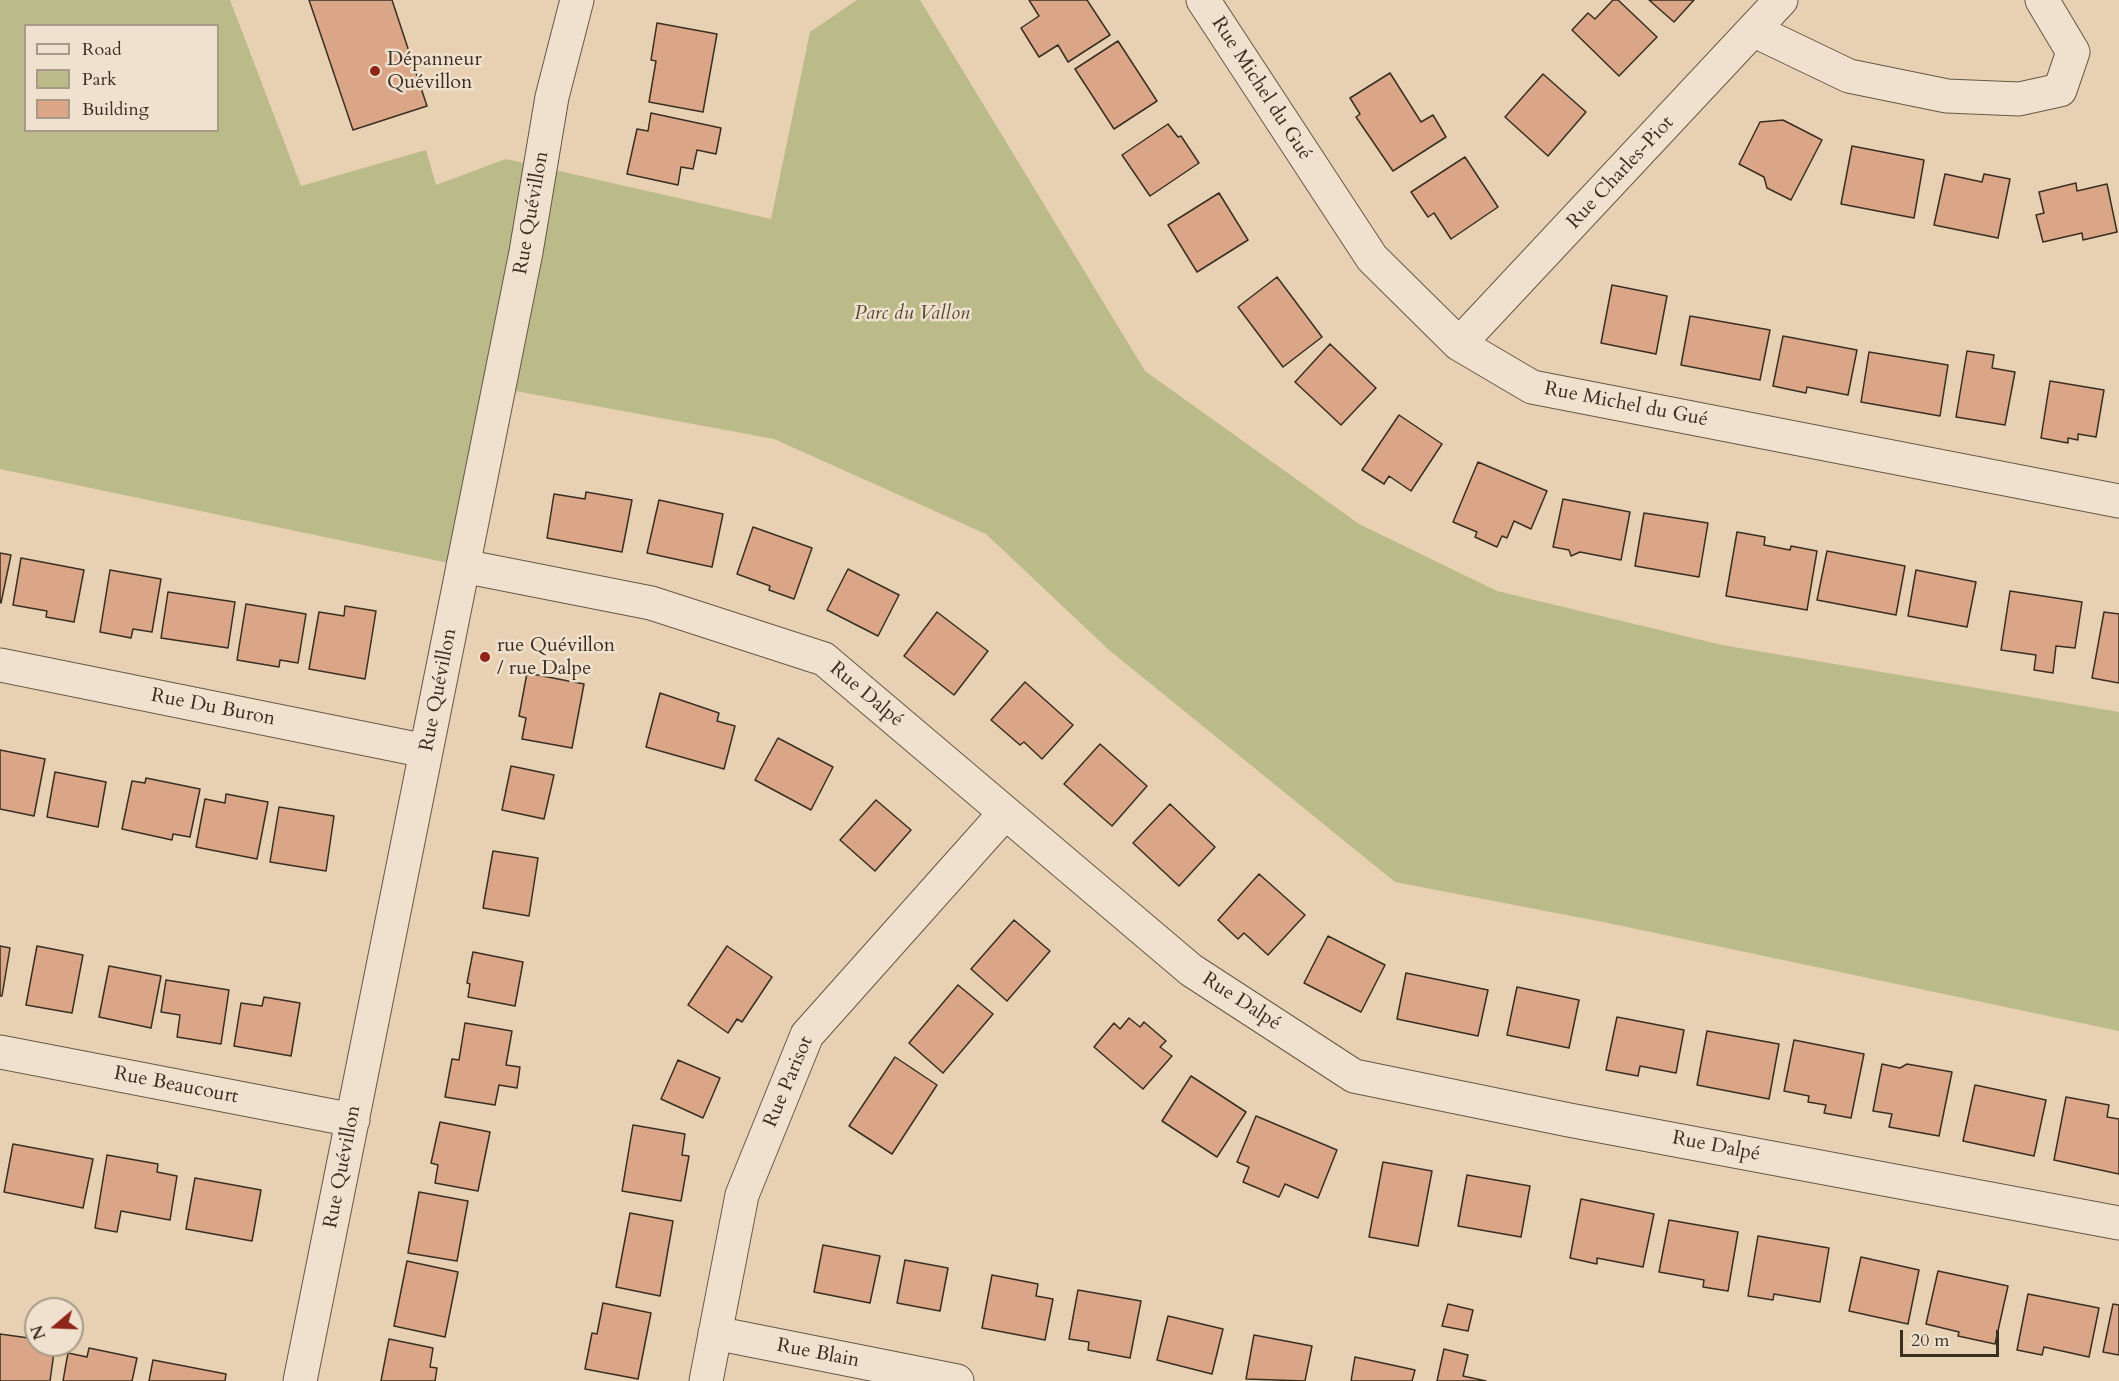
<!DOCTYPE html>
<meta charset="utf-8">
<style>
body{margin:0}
#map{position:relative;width:2119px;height:1381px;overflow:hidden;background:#e8d1b3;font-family:Cardo,serif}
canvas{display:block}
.legend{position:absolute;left:24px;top:24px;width:195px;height:108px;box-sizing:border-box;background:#f0e1ce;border:2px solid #a79a89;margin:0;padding:8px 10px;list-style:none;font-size:18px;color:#392f21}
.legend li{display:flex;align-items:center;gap:12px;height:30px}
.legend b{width:30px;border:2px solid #a79a89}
.north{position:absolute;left:24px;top:1297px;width:60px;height:60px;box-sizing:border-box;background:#f0e1ce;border:2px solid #a79a89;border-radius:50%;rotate:251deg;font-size:16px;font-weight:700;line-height:24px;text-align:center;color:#392f21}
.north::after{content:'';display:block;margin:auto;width:21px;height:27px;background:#8f2418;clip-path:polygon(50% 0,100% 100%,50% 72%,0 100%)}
.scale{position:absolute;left:1900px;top:1330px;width:99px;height:27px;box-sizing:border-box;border:3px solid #392f21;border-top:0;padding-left:8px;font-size:18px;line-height:21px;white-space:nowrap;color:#392f21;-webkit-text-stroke:4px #f0e1ce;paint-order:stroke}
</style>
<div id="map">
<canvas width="2119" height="1381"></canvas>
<ul class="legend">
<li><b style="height:8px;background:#f0e1ce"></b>Road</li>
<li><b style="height:16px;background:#bbba89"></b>Park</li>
<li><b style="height:16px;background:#dba588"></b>Building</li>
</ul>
<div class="north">N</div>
<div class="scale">20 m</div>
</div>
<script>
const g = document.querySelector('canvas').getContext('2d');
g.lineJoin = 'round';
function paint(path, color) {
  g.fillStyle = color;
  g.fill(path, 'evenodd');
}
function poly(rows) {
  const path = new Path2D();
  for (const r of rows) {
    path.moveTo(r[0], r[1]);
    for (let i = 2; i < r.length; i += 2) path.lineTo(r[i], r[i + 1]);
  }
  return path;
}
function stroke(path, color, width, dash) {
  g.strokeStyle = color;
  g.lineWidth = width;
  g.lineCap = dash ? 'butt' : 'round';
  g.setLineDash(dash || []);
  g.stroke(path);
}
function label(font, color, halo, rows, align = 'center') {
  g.font = font + ' Cardo,serif';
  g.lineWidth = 5;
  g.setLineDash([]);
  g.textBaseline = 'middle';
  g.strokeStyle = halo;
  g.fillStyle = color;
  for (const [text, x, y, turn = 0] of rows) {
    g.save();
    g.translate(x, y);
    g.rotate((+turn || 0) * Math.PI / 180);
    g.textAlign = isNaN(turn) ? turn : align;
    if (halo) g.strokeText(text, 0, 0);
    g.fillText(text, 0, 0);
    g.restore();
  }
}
paint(poly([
 [0,0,230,0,301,186,426,150,436,185,506,159,771,219,810,32,857,0,920,0,1145,371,1359,524,1497,591,1722,645,2119,712,2119,1031,1608,923,1395,882,1109,650,986,534,774,439,499,388,463,566,0,469],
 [26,26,218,26,218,130,26,130]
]), '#bbba89');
const building = poly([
 [309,0,392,0,427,106,353,130,309,0],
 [1029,0,1087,0,1110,35,1068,62,1058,45,1039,57,1021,28,1039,16,1029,0],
 [1613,0,1618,0,1657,37,1619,76,1572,30,1588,13,1595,19,1613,0],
 [1649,0,1694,0,1674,22,1649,0],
 [657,23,717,34,703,112,649,102,656,61,651,60,657,23],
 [1118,41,1157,101,1114,129,1075,69,1118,41],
 [1390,73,1421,122,1433,115,1446,137,1393,171,1356,117,1360,114,1350,98,1390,73],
 [1543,74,1586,112,1548,156,1505,117,1543,74],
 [651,113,721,128,716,154,697,150,693,169,681,167,678,185,627,174,637,129,648,131,651,113],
 [1783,120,1822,140,1791,200,1767,188,1764,177,1739,164,1760,122,1783,120],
 [1168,124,1178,137,1181,136,1199,163,1150,196,1122,155,1168,124],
 [1852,146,1924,160,1914,218,1841,204,1852,146],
 [1465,157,1498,207,1451,239,1434,213,1428,217,1411,192,1465,157],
 [1945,174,1982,182,1984,174,2010,179,1998,238,1934,225,1945,174],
 [2076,183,2077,191,2107,184,2117,232,2083,240,2082,233,2043,242,2036,215,2044,213,2039,192,2076,183],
 [1219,193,1248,240,1197,272,1168,225,1219,193],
 [1277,277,1322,337,1283,367,1238,307,1277,277],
 [1612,285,1667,296,1656,354,1601,343,1612,285],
 [1690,316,1770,330,1760,380,1681,365,1690,316],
 [1783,336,1857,350,1848,395,1807,387,1806,393,1773,386,1783,336],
 [1330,344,1376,388,1341,425,1295,382,1330,344],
 [1967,351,1994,355,1992,368,2015,372,2005,425,1956,417,1967,351],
 [1869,352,1948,365,1940,416,1861,402,1869,352],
 [2050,381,2104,390,2096,437,2078,434,2078,440,2068,438,2068,443,2041,438,2050,381],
 [1399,415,1442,444,1411,491,1389,476,1384,484,1362,470,1399,415],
 [1478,462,1547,491,1531,529,1514,521,1507,538,1502,536,1497,547,1475,537,1477,532,1453,522,1478,462],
 [586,492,632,500,622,552,547,538,554,494,585,499,586,492],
 [1563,499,1630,512,1621,560,1580,552,1571,556,1569,550,1553,547,1563,499],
 [659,500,723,514,712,567,647,553,659,500],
 [1644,513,1708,523,1699,577,1635,566,1644,513],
 [753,527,812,548,794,599,769,590,770,586,737,574,753,527],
 [1737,532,1765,537,1764,545,1790,550,1791,546,1817,551,1807,610,1726,596,1737,532],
 [1827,551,1905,566,1896,615,1817,600,1827,551],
 [0,553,11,555,1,603,0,602,0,553],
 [21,558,84,570,74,622,46,617,47,611,13,605,21,558],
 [848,569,899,595,878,636,827,610,848,569],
 [110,570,161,579,152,632,133,629,131,638,100,632,110,570],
 [1916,570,1976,582,1967,627,1908,616,1916,570],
 [2010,591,2082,602,2075,648,2056,646,2053,673,2034,670,2036,655,2001,650,2010,591],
 [168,592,235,602,228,648,161,638,168,592],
 [246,604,306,614,298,663,280,660,279,667,237,660,246,604],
 [345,606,376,611,365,679,309,669,319,612,344,616,345,606],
 [937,612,988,651,954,695,904,656,937,612],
 [2104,612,2119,614,2119,683,2092,678,2104,612],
 [527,673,584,684,572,748,522,739,526,718,519,716,527,673],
 [1025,682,1073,725,1042,759,1024,742,1020,745,991,720,1025,682],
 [660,693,719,713,717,721,735,726,724,769,646,747,660,693],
 [778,738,833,767,811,810,755,780,778,738],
 [1100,744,1147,786,1112,826,1064,784,1100,744],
 [0,750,45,759,34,816,0,809,0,750],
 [511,766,554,775,544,819,502,810,511,766],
 [55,772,106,782,98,827,47,817,55,772],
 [146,778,200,789,190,837,173,834,172,840,122,829,132,781,145,783,146,778],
 [226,794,268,802,257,859,196,847,205,799,225,803,226,794],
 [876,800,911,830,875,871,840,840,876,800],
 [1170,804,1215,847,1179,886,1133,843,1170,804],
 [279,807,334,816,326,871,270,862,279,807],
 [493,851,538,858,529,916,483,908,493,851],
 [1259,874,1305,915,1268,955,1244,933,1238,939,1218,920,1259,874],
 [1014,920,1050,951,1007,1001,971,969,1014,920],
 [1328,936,1385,965,1361,1012,1304,983,1328,936],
 [0,946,10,948,2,996,0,996,0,946],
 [37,946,83,955,72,1013,26,1005,37,946],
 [727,946,772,977,742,1022,737,1019,728,1033,688,1005,727,946],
 [473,952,523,962,515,1006,468,997,470,984,467,983,473,952],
 [109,966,161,976,151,1028,99,1017,109,966],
 [1406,973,1488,990,1478,1036,1397,1019,1406,973],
 [166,980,229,990,221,1044,177,1037,180,1015,161,1012,166,980],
 [958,985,993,1014,943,1073,909,1043,958,985],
 [1517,987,1579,1000,1569,1048,1507,1035,1517,987],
 [264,997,300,1003,291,1056,234,1046,241,1003,262,1006,264,997],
 [1617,1017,1684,1030,1676,1073,1640,1066,1638,1076,1606,1070,1617,1017],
 [1129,1018,1140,1027,1144,1022,1166,1041,1160,1047,1172,1056,1143,1089,1094,1047,1114,1023,1120,1029,1129,1018],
 [465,1023,512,1031,506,1065,520,1067,517,1088,499,1085,495,1105,445,1097,452,1059,459,1060,465,1023],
 [1707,1031,1779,1044,1769,1099,1697,1085,1707,1031],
 [1794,1040,1864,1054,1851,1118,1824,1113,1826,1105,1808,1102,1809,1096,1784,1091,1794,1040],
 [895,1057,937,1085,892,1154,849,1126,895,1057],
 [678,1060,720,1078,703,1118,661,1099,678,1060],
 [1882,1064,1900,1068,1907,1064,1952,1072,1939,1136,1889,1127,1892,1114,1873,1111,1882,1064],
 [1191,1076,1246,1112,1217,1157,1162,1121,1191,1076],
 [1975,1085,2046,1100,2034,1156,1963,1141,1975,1085],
 [2066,1097,2109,1105,2107,1117,2119,1119,2119,1174,2054,1160,2066,1097],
 [1256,1116,1337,1150,1318,1198,1285,1184,1279,1197,1243,1182,1249,1167,1237,1162,1256,1116],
 [440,1122,490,1132,478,1191,435,1183,438,1165,431,1163,440,1122],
 [633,1125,685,1134,682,1155,689,1156,681,1201,622,1191,633,1125],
 [13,1144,93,1159,83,1208,4,1192,13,1144],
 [107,1155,158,1164,157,1172,177,1176,170,1220,121,1211,117,1232,95,1228,107,1155],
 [1383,1162,1432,1171,1418,1246,1369,1237,1383,1162],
 [1467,1175,1530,1186,1521,1237,1458,1226,1467,1175],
 [195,1178,261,1190,252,1241,186,1229,195,1178],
 [419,1192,468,1201,457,1261,408,1253,419,1192],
 [1581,1199,1654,1214,1643,1267,1597,1258,1597,1264,1570,1258,1581,1199],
 [630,1213,673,1221,660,1296,616,1287,630,1213],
 [1669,1220,1738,1232,1728,1291,1703,1287,1704,1280,1659,1272,1669,1220],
 [1758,1236,1829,1248,1820,1302,1774,1294,1773,1300,1748,1296,1758,1236],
 [823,1245,880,1256,870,1303,814,1292,823,1245],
 [1861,1257,1919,1270,1908,1324,1849,1311,1861,1257],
 [905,1260,948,1268,940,1311,897,1303,905,1260],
 [407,1261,458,1272,445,1337,394,1326,407,1261],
 [1938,1271,2008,1286,1995,1344,1958,1336,1959,1332,1926,1324,1938,1271],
 [992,1275,1038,1284,1036,1296,1053,1299,1045,1340,982,1328,992,1275],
 [1078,1290,1141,1301,1130,1358,1088,1350,1089,1342,1069,1339,1078,1290],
 [2028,1294,2099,1308,2089,1357,2044,1347,2042,1355,2017,1350,2028,1294],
 [603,1303,651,1313,638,1379,585,1369,592,1333,597,1334,603,1303],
 [1448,1304,1473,1310,1468,1331,1442,1326,1448,1304],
 [2113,1304,2119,1305,2119,1355,2103,1352,2113,1304],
 [1168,1316,1223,1329,1212,1374,1157,1360,1168,1316],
 [0,1334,36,1339,36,1345,55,1345,50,1381,0,1381,0,1334],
 [1254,1335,1312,1346,1305,1381,1246,1379,1254,1335],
 [389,1339,433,1348,430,1367,437,1368,435,1381,381,1381,389,1339],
 [89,1348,137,1358,132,1381,63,1381,68,1353,87,1357,89,1348],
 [1444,1349,1468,1355,1463,1376,1486,1381,1437,1381,1444,1349],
 [1355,1357,1415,1370,1412,1381,1351,1381,1355,1357],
 [153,1360,226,1374,225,1381,149,1381,153,1360]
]);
paint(building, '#dba588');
stroke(building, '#392f21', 1.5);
const minor = poly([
 [1203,0,1372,258,1459,344,1532,387,2119,501],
 [1755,31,1849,76,1947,96,2019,99,2060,90,2073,52,2042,0],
 [1459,344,1781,0],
 [463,566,651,603,824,659,1191,970,1354,1076,1569,1120,2119,1223],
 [0,665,426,751],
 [0,1052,353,1120],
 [715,1333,957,1381],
 [300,1381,526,252,552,97,577,0],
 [706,1381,742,1195,807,1035,1005,813]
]);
stroke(minor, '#655846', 35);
stroke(minor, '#f0e1ce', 33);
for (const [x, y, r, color] of [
 [375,71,6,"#8f2418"],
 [485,657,6,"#8f2418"]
]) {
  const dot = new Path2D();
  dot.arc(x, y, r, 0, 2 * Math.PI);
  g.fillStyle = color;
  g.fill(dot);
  stroke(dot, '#f0e1ce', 2);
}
label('20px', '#392f21', '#f0e1ce', [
 ["Dépanneur",387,60],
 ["Quévillon",387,83],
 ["rue Quévillon",497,646],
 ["/ rue Dalpe",497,669]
], 'left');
label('20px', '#392f21', '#f0e1ce', [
 ["Rue Michel du Gué",1261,89,57],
 ["Rue Charles-Piot",1621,173,-47],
 ["Rue Quévillon",532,213,-80],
 ["Rue Michel du Gué",1626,405,11],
 ["Rue Quévillon",439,690,-79],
 ["Rue Dalpé",866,695,40],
 ["Rue Du Buron",213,708,11],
 ["Rue Dalpé",1241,1002,33],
 ["Rue Parisot",789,1082,-67],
 ["Rue Beaucourt",176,1086,11],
 ["Rue Dalpé",1716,1147,11],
 ["Rue Quévillon",343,1167,-79],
 ["Rue Blain",818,1354,11]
]);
label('italic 20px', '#534b36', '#f0e1ce', [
 ["Parc du Vallon",912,314]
]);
</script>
